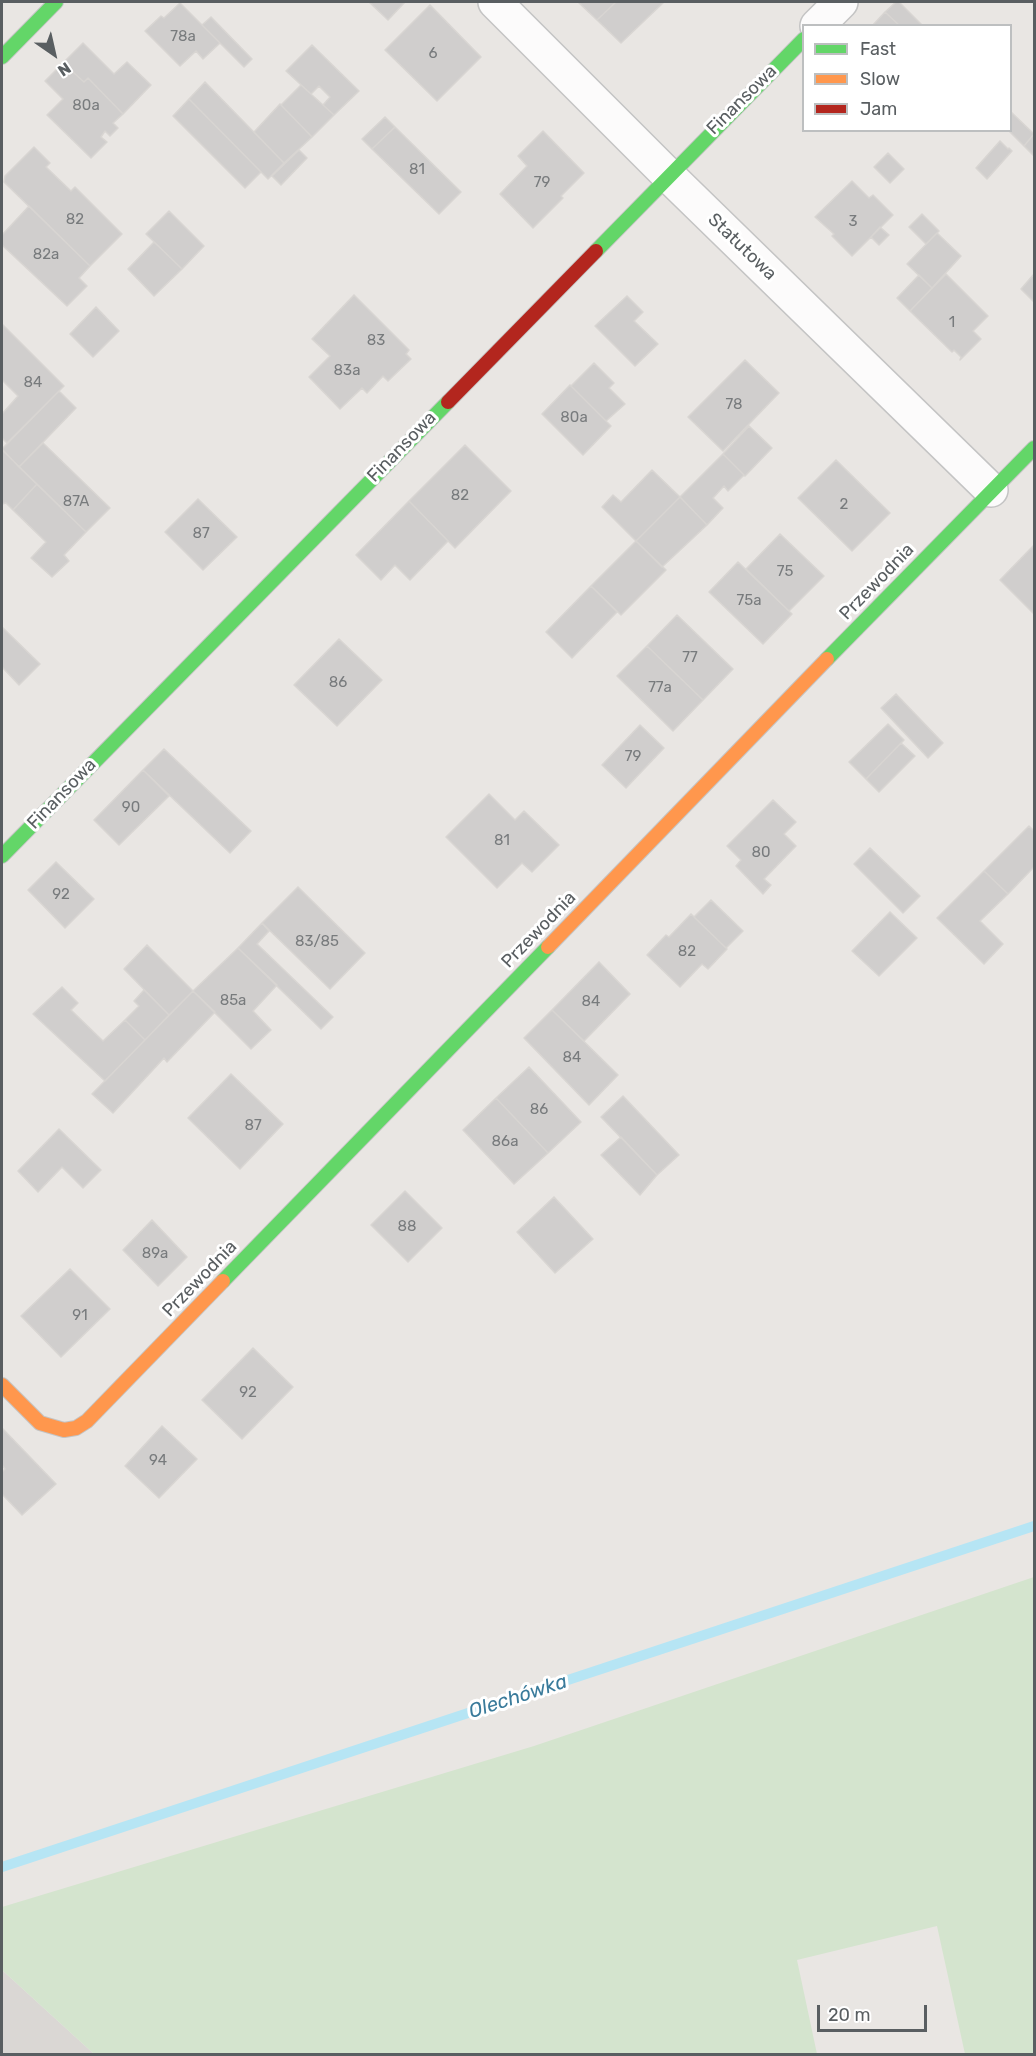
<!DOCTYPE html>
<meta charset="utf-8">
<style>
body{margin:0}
#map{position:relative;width:1036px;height:2056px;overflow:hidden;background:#e9e6e3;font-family:Rubik,sans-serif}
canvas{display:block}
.frame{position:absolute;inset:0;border:3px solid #595e61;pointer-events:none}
.legend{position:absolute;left:802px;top:24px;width:210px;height:108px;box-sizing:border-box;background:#fff;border:2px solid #bdbfc0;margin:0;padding:8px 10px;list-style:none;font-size:18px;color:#595e61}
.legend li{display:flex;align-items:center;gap:12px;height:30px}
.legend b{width:30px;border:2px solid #bdbfc0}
.north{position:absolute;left:24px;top:24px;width:60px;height:60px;-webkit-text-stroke:4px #fff;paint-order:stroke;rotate:146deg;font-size:16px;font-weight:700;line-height:24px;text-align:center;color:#595e61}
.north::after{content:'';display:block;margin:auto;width:21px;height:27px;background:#595e61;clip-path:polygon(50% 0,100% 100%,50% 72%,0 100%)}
.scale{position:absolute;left:817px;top:2005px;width:110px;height:27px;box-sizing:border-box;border:3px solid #595e61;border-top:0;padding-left:8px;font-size:18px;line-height:21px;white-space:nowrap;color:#595e61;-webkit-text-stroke:4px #fff;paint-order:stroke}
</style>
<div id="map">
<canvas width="1036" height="2056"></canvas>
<div class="frame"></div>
<ul class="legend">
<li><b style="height:8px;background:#63d668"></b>Fast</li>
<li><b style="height:8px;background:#ff974d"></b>Slow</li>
<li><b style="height:8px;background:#b3261e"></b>Jam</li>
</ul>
<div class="north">N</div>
<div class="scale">20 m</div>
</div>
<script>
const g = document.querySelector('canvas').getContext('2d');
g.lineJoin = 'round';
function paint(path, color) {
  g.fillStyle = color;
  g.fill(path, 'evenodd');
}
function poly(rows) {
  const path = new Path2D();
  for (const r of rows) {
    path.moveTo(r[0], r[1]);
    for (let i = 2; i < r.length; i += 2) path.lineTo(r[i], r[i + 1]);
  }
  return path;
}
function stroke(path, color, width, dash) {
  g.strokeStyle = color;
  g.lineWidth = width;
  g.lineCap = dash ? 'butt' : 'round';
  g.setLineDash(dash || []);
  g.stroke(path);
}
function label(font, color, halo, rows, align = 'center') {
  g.font = font + ' Rubik,sans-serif';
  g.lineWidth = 6;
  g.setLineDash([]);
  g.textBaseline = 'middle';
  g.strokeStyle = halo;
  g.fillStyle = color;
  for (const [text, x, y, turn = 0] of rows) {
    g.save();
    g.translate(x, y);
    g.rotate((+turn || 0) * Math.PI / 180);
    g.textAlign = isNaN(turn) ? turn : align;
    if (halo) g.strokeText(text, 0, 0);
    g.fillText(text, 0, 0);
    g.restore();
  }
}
paint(poly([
 [2,1970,94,2054,2,2054]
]), '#dad7d4');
paint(poly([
 [1034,1577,1034,2054,965,2054,937,1926,797,1960,817,2054,94,2054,2,1970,2,1907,534,1746]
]), '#d4e4ce');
stroke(poly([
 [2,1867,1034,1526]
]), '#b6e5f4', 10);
const building = poly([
 [369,2,405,2,388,20,369,2],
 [578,2,616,2,597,20,578,2],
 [616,2,664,2,621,43,597,20,616,2],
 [896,2,899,2,923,26,900,26,885,12,896,2],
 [180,3,220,43,203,59,196,51,180,66,145,31,161,16,164,18,180,3],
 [430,5,481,57,437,101,385,50,430,5],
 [885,12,900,26,872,26,885,12],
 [211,17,252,59,244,67,202,25,211,17],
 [83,43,114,74,127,62,151,85,123,114,88,78,84,82,63,63,83,43],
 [312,45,359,91,334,115,323,105,330,97,319,86,311,94,286,71,312,45],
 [63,63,84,82,88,78,123,114,113,123,118,128,110,136,105,131,101,137,107,142,91,158,47,115,63,99,45,81,63,63],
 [205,82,284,163,268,179,189,99,205,82],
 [301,85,334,115,312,137,281,105,301,85],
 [189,99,261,172,245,188,173,116,189,99],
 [280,104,312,137,284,163,254,132,280,104],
 [1010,111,1034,134,1024,146,1008,130,1010,130,1010,111],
 [385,117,395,127,372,149,362,139,385,117],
 [395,127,461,192,439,214,372,149,395,127],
 [543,131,584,173,561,196,563,198,533,228,500,194,527,166,518,156,543,131],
 [1034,134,1034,156,1024,146,1034,134],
 [1000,141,1008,149,1009,148,1012,151,987,179,976,168,1000,141],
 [34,147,50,163,46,167,71,191,75,187,122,234,90,266,4,182,5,176,34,147],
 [299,150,307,158,281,185,272,176,299,150],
 [888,153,904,169,890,183,874,167,888,153],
 [852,181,869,198,873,195,893,215,852,256,832,236,834,234,815,217,852,181],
 [29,206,90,266,79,278,87,286,67,306,2,245,2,235,29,206],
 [169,211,204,246,182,269,146,234,169,211],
 [922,214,939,231,926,244,909,227,922,214],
 [880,227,889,235,879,245,871,237,880,227],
 [937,233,961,256,932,288,907,264,937,233],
 [154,242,182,269,154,296,128,269,154,242],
 [946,274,988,316,973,331,981,339,960,360,961,357,954,350,952,352,910,311,946,274],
 [1034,274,1034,302,1021,289,1034,274],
 [919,275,932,288,910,311,897,298,919,275],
 [354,295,409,350,406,354,411,359,388,381,383,376,367,393,362,388,340,409,309,377,330,356,312,339,354,295],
 [627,296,643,312,634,321,658,344,635,366,595,326,627,296],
 [96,307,119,331,93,357,70,334,96,307],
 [2,324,64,386,7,443,2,438,2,414,18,396,2,380,2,324],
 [745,360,779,393,723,451,688,417,745,360],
 [594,363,614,383,609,388,625,404,606,421,571,386,594,363],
 [570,385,611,426,583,455,542,414,570,385],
 [59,391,76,408,19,467,2,449,59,391],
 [749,426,772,448,745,476,723,454,749,426],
 [43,443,110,508,86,532,19,467,43,443],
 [465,445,511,491,455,548,409,501,465,445],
 [2,450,37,484,13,510,6,503,2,504,2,450],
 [723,454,744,475,728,491,724,486,713,498,723,508,707,525,680,497,723,454],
 [836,460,890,513,852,551,798,498,836,460],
 [652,470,680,497,636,541,602,507,613,495,621,502,652,470],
 [37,484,86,532,64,555,69,561,52,577,31,558,46,542,13,510,37,484],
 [680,497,707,525,662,567,636,541,680,497],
 [198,499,237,537,203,570,165,532,198,499],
 [409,501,448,541,410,580,395,565,381,580,356,555,409,501],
 [780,534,824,576,789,611,746,569,780,534],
 [636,541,666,570,621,615,591,586,636,541],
 [1034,545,1034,614,1000,580,1034,545],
 [738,562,792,614,763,644,709,592,738,562],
 [591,586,617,612,572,658,546,632,591,586],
 [677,615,733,669,703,700,647,646,677,615],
 [2,627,40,664,19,685,2,667,2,627],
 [339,639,382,680,337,726,294,685,339,639],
 [647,646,703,700,673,731,617,676,647,646],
 [896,694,943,743,928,758,881,708,896,694],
 [888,724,904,740,866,779,849,762,888,724],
 [640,725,664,748,626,788,602,765,640,725],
 [901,743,915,756,879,792,866,779,901,743],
 [164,749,251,831,230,853,143,770,164,749],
 [143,770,169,796,119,845,94,820,143,770],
 [489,794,515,820,524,811,559,845,532,872,522,863,497,888,446,837,489,794],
 [773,800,796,822,784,834,796,846,764,879,771,885,763,894,736,866,741,860,727,846,773,800],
 [1029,826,1034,831,1034,867,1008,894,984,871,1029,826],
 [870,848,920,896,903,913,854,864,870,848],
 [56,862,94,899,65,928,28,890,56,862],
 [984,871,1008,894,980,921,1003,944,984,964,937,918,984,871],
 [298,887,365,953,330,989,262,923,298,887],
 [711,900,743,931,726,948,694,917,711,900],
 [890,912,917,938,879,976,852,951,890,912],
 [691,914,727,949,708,969,702,964,680,987,647,955,666,935,669,937,691,914],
 [262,923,269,931,257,944,333,1017,321,1029,238,948,262,923],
 [147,945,193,991,169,1015,124,969,147,945],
 [238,948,277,985,253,1011,271,1030,251,1049,193,991,238,948],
 [599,962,630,994,584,1041,552,1010,599,962],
 [62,987,78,1003,71,1010,103,1041,125,1020,145,1040,105,1081,33,1014,62,987],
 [144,990,169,1015,145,1040,125,1020,139,1006,134,1001,144,990],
 [193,991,215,1012,167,1062,164,1058,113,1113,92,1094,193,991],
 [552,1010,618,1075,589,1105,524,1038,552,1010],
 [529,1067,581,1122,548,1153,496,1098,529,1067],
 [231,1074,283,1124,240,1169,188,1118,231,1074],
 [623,1096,679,1155,657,1175,601,1117,623,1096],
 [496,1098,548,1153,514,1184,463,1130,496,1098],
 [59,1129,101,1170,83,1188,62,1167,38,1192,18,1171,59,1129],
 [621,1137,657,1175,640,1195,601,1155,621,1137],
 [405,1191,442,1228,408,1262,371,1225,405,1191],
 [554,1197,593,1239,555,1273,517,1232,554,1197],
 [152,1220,187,1257,158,1286,123,1250,152,1220],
 [70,1269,110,1309,61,1357,21,1316,70,1269],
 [253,1348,293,1387,242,1439,202,1400,253,1348],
 [162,1426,197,1459,159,1498,125,1466,162,1426],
 [2,1428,56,1484,22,1515,2,1494,2,1472,5,1469,2,1465,2,1428]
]);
paint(building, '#d0cecd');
stroke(building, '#d8d5d2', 1.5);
const street = poly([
 [495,2,668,175,991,490],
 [817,26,841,2]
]);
const fast = poly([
 [2,57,56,2],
 [596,251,804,39],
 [827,659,1034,448],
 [2,856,448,402],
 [223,1281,548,947]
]);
const slow = poly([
 [548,947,827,659],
 [2,1385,40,1423,64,1430,76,1428,87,1421,223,1281]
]);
const jam = poly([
 [448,402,596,251]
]);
stroke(street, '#c4c4c4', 36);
stroke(fast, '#c4c4c4', 16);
stroke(slow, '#c4c4c4', 16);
stroke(jam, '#c4c4c4', 16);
stroke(street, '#fcfbfb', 33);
stroke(fast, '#63d668', 14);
stroke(slow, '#ff974d', 14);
stroke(jam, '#b3261e', 14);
label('15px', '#787b7d', null, [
 ["78a",183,37],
 ["6",433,54],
 ["80a",86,106],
 ["81",417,170],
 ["79",542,183],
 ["82",75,220],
 ["3",853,222],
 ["82a",46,255],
 ["1",952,323],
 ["83",376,341],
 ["83a",347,371],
 ["84",33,383],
 ["78",734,405],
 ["80a",574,418],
 ["82",460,496],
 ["87A",76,502],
 ["2",844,505],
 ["87",201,534],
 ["75",785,572],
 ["75a",749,601],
 ["77",690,658],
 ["86",338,683],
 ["77a",660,688],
 ["79",633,757],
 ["90",131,808],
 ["81",502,841],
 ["80",761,853],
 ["92",61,895],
 ["83/85",317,942],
 ["82",687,952],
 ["85a",233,1001],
 ["84",591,1002],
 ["84",572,1058],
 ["86",539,1110],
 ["87",253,1126],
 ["86a",505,1142],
 ["88",407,1227],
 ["89a",155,1254],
 ["91",80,1316],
 ["92",248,1393],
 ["94",158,1461]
]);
label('18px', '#595e61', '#fff', [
 ["Finansowa",742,100,-45],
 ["Statutowa",742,247,44],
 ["Finansowa",402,447,-46],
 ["Przewodnia",877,582,-46],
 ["Finansowa",62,794,-46],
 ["Przewodnia",539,930,-46],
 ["Przewodnia",200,1279,-46]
]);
label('italic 20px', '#3a7b9b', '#fff', [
 ["Olechówka",518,1697,-18]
]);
</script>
